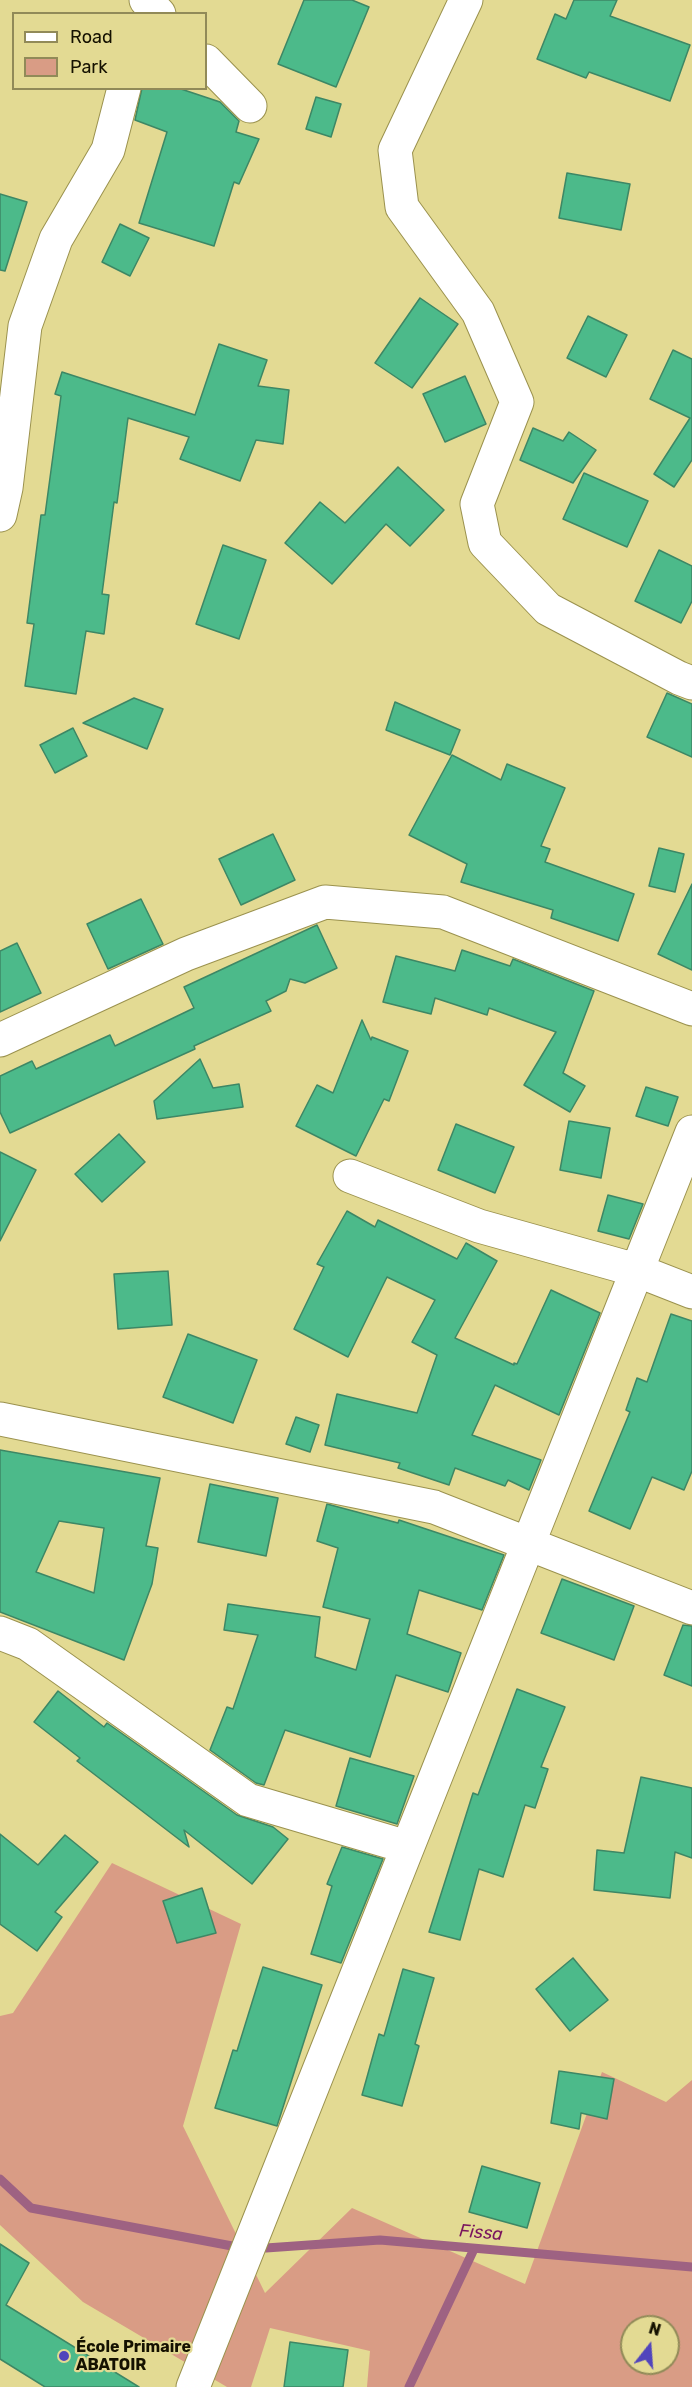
<!DOCTYPE html>
<meta charset="utf-8">
<style>
body{margin:0}
#map{position:relative;width:692px;height:2387px;overflow:hidden;background:#e3da93;font-family:Rubik,sans-serif}
canvas{display:block}
.legend{position:absolute;left:12px;top:12px;width:195px;height:78px;box-sizing:border-box;background:#e3da93;border:2px solid #918a58;margin:0;padding:8px 10px;list-style:none;font-size:18px;color:#151100}
.legend li{display:flex;align-items:center;gap:12px;height:30px}
.legend b{width:30px;border:2px solid #918a58}
.north{position:absolute;left:620px;top:2315px;width:60px;height:60px;box-sizing:border-box;background:#e3da93;border:2px solid #918a58;border-radius:50%;rotate:17deg;font-size:16px;font-weight:700;line-height:24px;text-align:center;color:#151100}
.north::after{content:'';display:block;margin:auto;width:21px;height:27px;background:#5145bc;clip-path:polygon(50% 0,100% 100%,50% 72%,0 100%)}
</style>
<div id="map">
<canvas width="692" height="2387"></canvas>
<ul class="legend">
<li><b style="height:8px;background:#fff"></b>Road</li>
<li><b style="height:16px;background:#d99c85"></b>Park</li>
</ul>
<div class="north">N</div>
</div>
<script>
const g = document.querySelector('canvas').getContext('2d');
g.lineJoin = 'round';
function paint(path, color) {
  g.fillStyle = color;
  g.fill(path, 'evenodd');
}
function poly(rows) {
  const path = new Path2D();
  for (const r of rows) {
    path.moveTo(r[0], r[1]);
    for (let i = 2; i < r.length; i += 2) path.lineTo(r[i], r[i + 1]);
  }
  return path;
}
function stroke(path, color, width, dash) {
  g.strokeStyle = color;
  g.lineWidth = width;
  g.lineCap = dash ? 'butt' : 'round';
  g.setLineDash(dash || []);
  g.stroke(path);
}
function label(font, color, halo, rows, align = 'center') {
  g.font = font + ' Rubik,sans-serif';
  g.lineWidth = 4.5;
  g.setLineDash([]);
  g.textBaseline = 'middle';
  g.strokeStyle = halo;
  g.fillStyle = color;
  for (const [text, x, y, turn = 0] of rows) {
    g.save();
    g.translate(x, y);
    g.rotate((+turn || 0) * Math.PI / 180);
    g.textAlign = isNaN(turn) ? turn : align;
    if (halo) g.strokeText(text, 0, 0);
    g.fillText(text, 0, 0);
    g.restore();
  }
}
paint(poly([
 [112,1863,241,1924,183,2126,265,2293,352,2208,525,2284,602,2072,666,2102,692,2080,692,2387,367,2387,370,2351,270,2328,251,2387,227,2387,83,2302,0,2225,0,2016,13,2013],
 [632,2327,668,2327,668,2363,632,2363]
]), '#d99c85');
stroke(poly([
 [0,2179,31,2208,232,2246],
 [266,2248,380,2240,692,2267],
 [409,2387,474,2249]
]), '#9e6282', 9);
const building = poly([
 [304,0,352,0,369,7,336,87,278,64,304,0],
 [574,0,617,0,610,16,690,45,670,101,589,72,586,78,537,59,555,14,566,19,574,0],
 [142,88,178,88,220,102,239,121,236,132,259,139,239,184,234,182,214,246,139,223,167,132,135,120,142,88],
 [316,97,341,104,331,137,306,129,316,97],
 [567,173,630,184,621,230,559,218,567,173],
 [0,194,27,202,5,271,0,270,0,194],
 [120,224,149,238,130,276,102,262,120,224],
 [420,298,458,324,412,388,375,363,420,298],
 [588,316,627,335,606,377,567,358,588,316],
 [219,344,267,360,258,386,289,390,283,444,256,440,240,481,180,459,189,437,128,418,117,503,114,502,102,594,109,595,104,634,86,631,76,694,25,686,34,624,27,623,41,515,45,515,61,396,55,394,62,372,195,415,219,344],
 [673,350,692,359,692,460,674,487,654,474,690,418,650,399,673,350],
 [465,376,486,424,445,442,423,394,465,376],
 [533,428,563,441,569,432,596,450,573,483,520,460,533,428],
 [398,467,444,510,410,546,386,524,332,584,285,543,320,502,345,523,398,467],
 [584,473,648,501,627,547,563,519,584,473],
 [223,545,266,560,239,639,196,624,223,545],
 [659,550,692,566,692,601,681,623,635,601,659,550],
 [667,693,692,704,692,757,647,737,667,693],
 [134,698,163,709,147,749,83,723,134,698],
 [395,702,460,730,450,755,386,730,395,702],
 [73,728,87,756,55,773,40,745,73,728],
 [452,755,501,780,507,764,565,788,541,846,550,849,545,862,634,894,618,941,551,918,553,910,461,882,467,864,409,835,452,755],
 [273,834,295,880,241,905,219,859,273,834],
 [659,848,684,854,675,892,649,886,659,848],
 [692,884,692,970,658,954,692,884],
 [141,899,163,944,108,969,87,924,141,899],
 [317,925,337,968,305,983,290,979,286,991,266,1001,271,1011,194,1046,195,1049,10,1133,0,1112,0,1076,32,1061,36,1069,110,1035,115,1046,194,1008,184,987,317,925],
 [17,943,41,993,0,1012,0,951,17,943],
 [462,950,510,966,513,959,594,991,563,1073,585,1086,570,1112,524,1085,556,1032,489,1008,487,1015,435,998,431,1014,383,1002,396,956,455,971,462,950],
 [362,1020,371,1040,372,1037,408,1051,389,1101,384,1099,356,1156,296,1126,317,1085,333,1093,362,1020],
 [200,1059,213,1088,239,1084,243,1107,157,1119,154,1101,200,1059],
 [646,1087,678,1097,668,1126,636,1116,646,1087],
 [569,1121,610,1128,601,1178,560,1170,569,1121],
 [456,1124,514,1147,495,1193,438,1170,456,1124],
 [119,1134,145,1162,102,1202,75,1174,119,1134],
 [0,1152,36,1170,0,1241,0,1152],
 [608,1195,643,1204,629,1239,598,1231,608,1195],
 [347,1211,375,1227,378,1220,457,1259,466,1243,497,1261,455,1338,514,1365,514,1363,517,1364,551,1290,600,1313,559,1415,495,1385,472,1435,541,1460,529,1490,508,1480,505,1486,455,1468,449,1485,398,1468,400,1463,325,1445,337,1394,417,1413,437,1355,412,1342,435,1300,387,1277,348,1357,294,1329,324,1267,317,1264,347,1211],
 [168,1271,172,1325,118,1329,114,1274,168,1271],
 [671,1314,692,1321,692,1471,684,1490,652,1477,630,1529,589,1511,630,1412,626,1410,637,1378,647,1382,671,1314],
 [188,1334,257,1360,233,1423,163,1397,188,1334],
 [296,1417,319,1425,310,1452,286,1444,296,1417],
 [0,1450,160,1478,146,1546,158,1548,152,1584,124,1660,0,1612,0,1450],
 [59,1521,104,1528,94,1593,36,1572,59,1521],
 [210,1484,278,1498,266,1556,198,1542,210,1484],
 [327,1504,398,1523,399,1520,504,1555,482,1610,419,1590,407,1634,461,1653,448,1692,396,1675,370,1757,285,1730,264,1785,256,1783,210,1750,227,1707,233,1709,258,1635,224,1630,228,1604,320,1617,315,1657,356,1670,370,1619,323,1607,338,1548,317,1541,327,1504],
 [562,1579,634,1606,614,1660,541,1633,562,1579],
 [683,1625,692,1626,692,1686,664,1675,683,1625],
 [517,1689,565,1707,541,1767,548,1769,535,1808,525,1805,503,1877,479,1869,460,1940,429,1932,473,1793,478,1795,517,1689],
 [58,1691,104,1727,107,1723,237,1815,273,1827,288,1839,252,1884,184,1830,189,1847,77,1761,80,1758,34,1722,58,1691],
 [350,1758,414,1776,397,1824,336,1806,350,1758],
 [641,1777,692,1788,692,1858,675,1852,670,1898,594,1890,597,1850,624,1853,641,1777],
 [0,1834,38,1865,65,1835,98,1862,55,1912,62,1917,37,1951,0,1924,0,1834],
 [342,1847,383,1859,341,1963,311,1954,332,1886,327,1884,342,1847],
 [202,1888,216,1933,177,1943,163,1901,202,1888],
 [573,1958,608,2000,570,2031,536,1989,573,1958],
 [263,1967,322,1985,277,2126,215,2108,233,2050,237,2051,263,1967],
 [403,1969,434,1978,415,2044,419,2046,402,2106,362,2095,379,2034,384,2036,403,1969],
 [559,2071,614,2079,607,2119,581,2113,579,2129,551,2123,559,2071],
 [482,2166,540,2183,527,2228,469,2212,482,2166],
 [0,2244,29,2263,6,2305,139,2387,45,2387,0,2359,0,2244],
 [290,2342,348,2350,343,2387,284,2387,290,2342]
]);
paint(building, '#4cba8a');
stroke(building, '#3d8765', 1.5);
const minor = poly([
 [146,0,159,14],
 [466,0,395,150,402,207,478,312,517,402,477,504,485,543,548,609,679,678,692,683],
 [206,61,250,106],
 [0,515,6,488,25,326,56,239,108,150,124,88],
 [0,1040,186,954,325,902,443,912,692,1009],
 [350,1176,479,1226,636,1270,692,1292],
 [0,1419,434,1507,692,1608],
 [0,1633,28,1644,248,1800,407,1847],
 [193,2387,692,1132]
]);
stroke(minor, '#9b924e', 35);
stroke(minor, '#fff', 33);
for (const [x, y, r, color] of [
 [64,2356,6,"#5145bc"]
]) {
  const dot = new Path2D();
  dot.arc(x, y, r, 0, 2 * Math.PI);
  g.fillStyle = color;
  g.fill(dot);
  stroke(dot, '#e3da93', 2);
}
label('bold 16px', '#151100', '#e3da93', [
 ["École Primaire",76,2347],
 ["ABATOIR",76,2365]
], 'left');
label('italic 18px', '#7a155e', '#e3da93', [
 ["Fissa",481,2233,5]
]);
</script>
